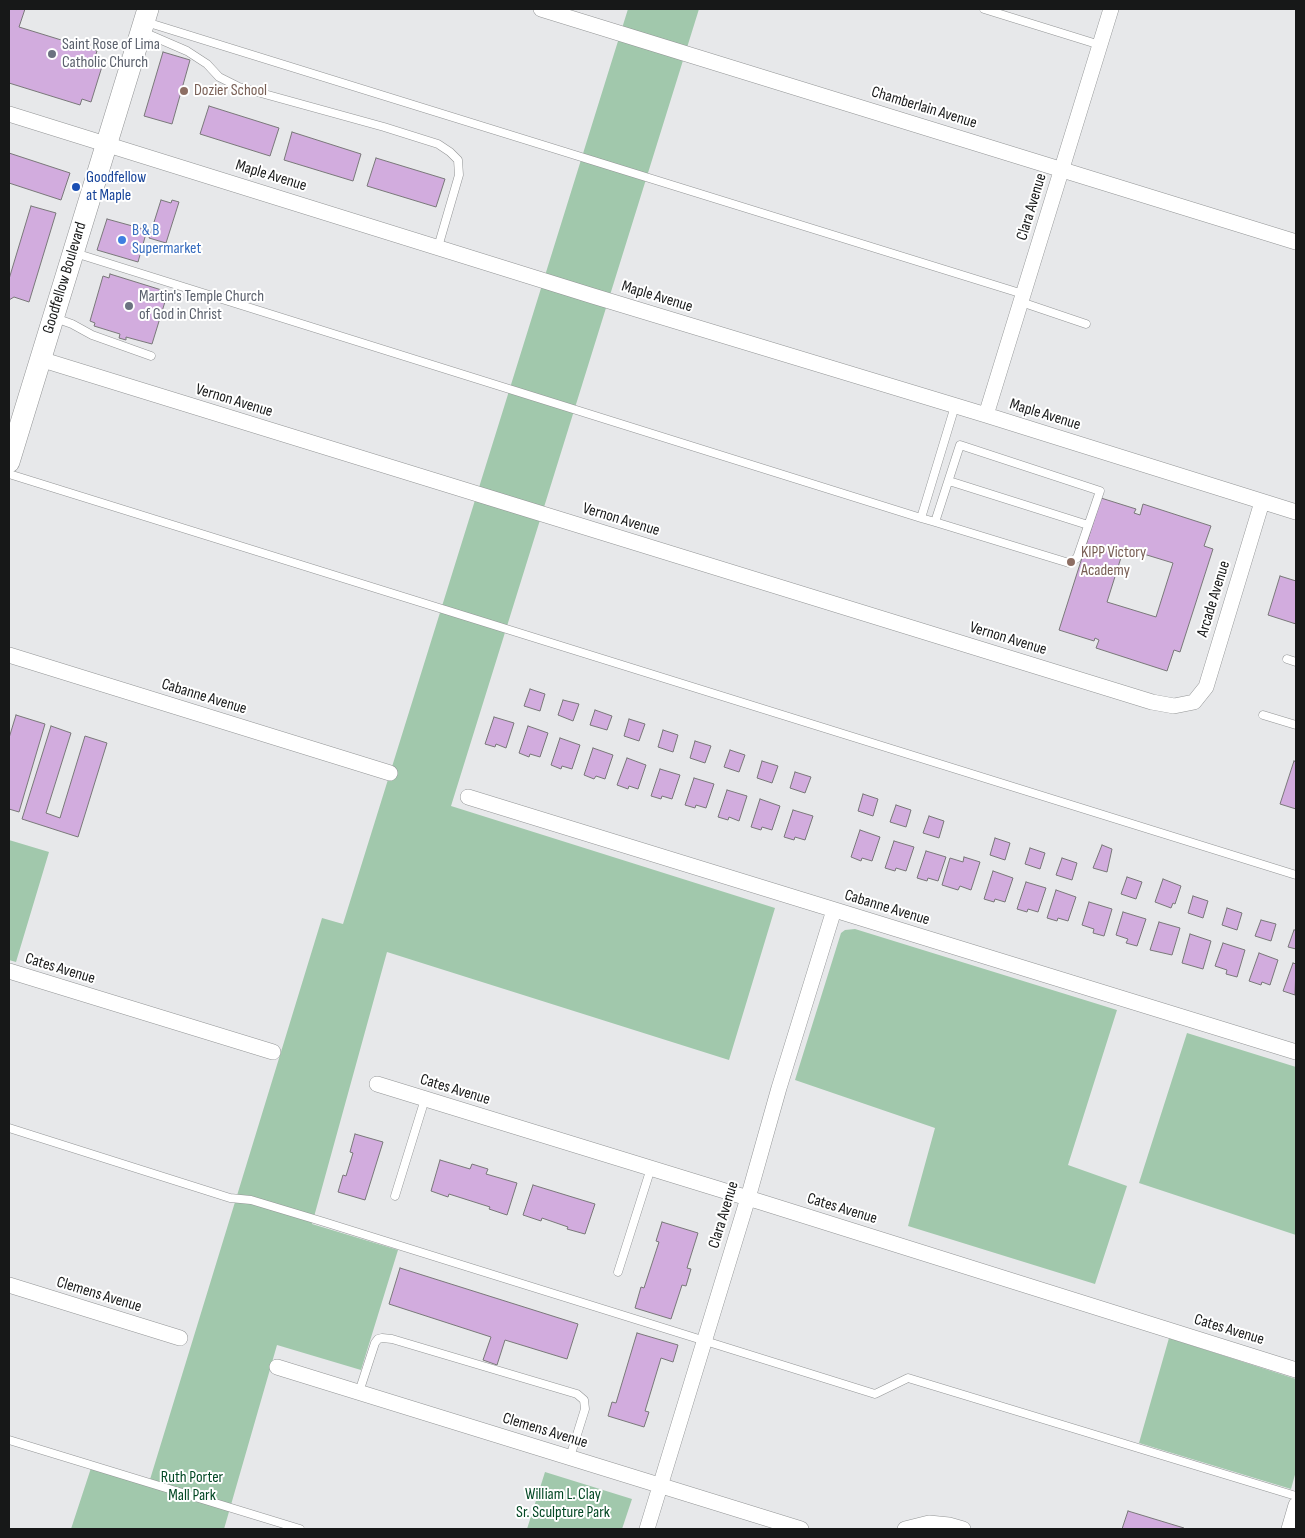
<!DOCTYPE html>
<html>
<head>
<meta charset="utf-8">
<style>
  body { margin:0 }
  #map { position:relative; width:1305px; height:1538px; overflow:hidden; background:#e7e8ea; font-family:"Sofia Sans Condensed",sans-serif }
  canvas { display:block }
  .frame { position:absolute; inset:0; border:10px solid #171818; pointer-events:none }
</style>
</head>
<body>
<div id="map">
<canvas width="1305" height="1538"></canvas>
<div class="frame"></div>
</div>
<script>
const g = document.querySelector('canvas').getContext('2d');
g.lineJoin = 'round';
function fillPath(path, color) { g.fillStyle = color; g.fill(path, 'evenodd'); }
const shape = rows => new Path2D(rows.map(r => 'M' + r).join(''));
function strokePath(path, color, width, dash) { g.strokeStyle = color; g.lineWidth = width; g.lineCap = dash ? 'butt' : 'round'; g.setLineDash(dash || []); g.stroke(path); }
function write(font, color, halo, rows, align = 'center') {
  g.font = font + ' "Sofia Sans Condensed",sans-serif'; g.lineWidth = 4; g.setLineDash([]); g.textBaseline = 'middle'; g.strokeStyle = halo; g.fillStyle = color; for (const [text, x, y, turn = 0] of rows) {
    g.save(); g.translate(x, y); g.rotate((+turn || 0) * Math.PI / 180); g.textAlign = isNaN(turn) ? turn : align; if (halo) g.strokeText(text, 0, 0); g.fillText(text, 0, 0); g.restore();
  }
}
const green = shape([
  [628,9,699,9,451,806,775,908,729,1060,387,952,312,1224,398,1250,361,1370,277,1345,224,1529,71,1529,91,1468,148,1486,322,918,343,924],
  [9,840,49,852,16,962,9,960],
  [855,929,1117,1010,1068,1165,1127,1186,1095,1284,908,1226,935,1128,795,1080,841,933,845,930],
  [1187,1033,1296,1067,1296,1235,1139,1183],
  [1169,1338,1296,1379,1296,1471,1291,1489,1139,1443],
  [545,1472,632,1499,622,1529,527,1529]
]);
const building = shape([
  [9,9,25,9,19,27,97,51,95,57,104,60,91,102,82,99,80,105,9,83,9,9],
  [163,52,190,60,172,124,144,116,163,52],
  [209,106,279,128,270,156,200,134,209,106],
  [292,132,361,154,353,181,284,160,292,132],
  [9,153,70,173,61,200,9,183,9,153],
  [376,158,445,179,436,207,367,186,376,158],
  [161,200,171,203,172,200,179,202,166,243,149,238,161,200],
  [31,206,56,213,29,302,14,297,9,300,9,279,31,206],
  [107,219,147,230,138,262,97,250,107,219],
  [110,274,168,292,152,344,126,337,126,340,119,338,120,334,94,326,95,323,90,321,103,276,109,278,110,274],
  [1101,498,1136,509,1134,513,1140,515,1143,504,1211,526,1204,546,1213,549,1180,652,1174,650,1167,671,1096,648,1099,640,1095,638,1094,641,1059,630,1101,498],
  [1124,548,1173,563,1156,617,1107,602,1124,548],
  [1280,576,1296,581,1296,624,1268,615,1280,576],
  [530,689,545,694,540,711,524,706,530,689],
  [563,700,579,704,573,721,558,715,563,700],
  [595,710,612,716,607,730,590,725,595,710],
  [16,715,45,724,19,812,9,809,9,738,16,715],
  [494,717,514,723,506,748,496,744,495,747,485,744,494,717],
  [629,719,645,724,639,741,624,736,629,719],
  [51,726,71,733,46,813,60,818,85,736,107,743,78,837,22,819,51,726],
  [528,726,548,733,540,757,530,754,529,757,519,753,528,726],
  [663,730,678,735,673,752,658,747,663,730],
  [560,738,580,745,572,769,562,766,561,769,551,765,560,738],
  [695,741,711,746,705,763,690,758,695,741],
  [593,748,613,755,605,779,596,776,594,779,584,775,593,748],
  [730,750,745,755,739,772,724,767,730,750],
  [627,758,646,765,638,789,629,786,628,789,617,785,627,758],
  [762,761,778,766,772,783,757,778,762,761],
  [1294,761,1296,762,1296,809,1280,804,1294,761],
  [660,769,680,775,672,799,662,796,661,799,651,796,660,769],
  [795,772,811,777,805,793,790,788,795,772],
  [694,778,714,784,706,808,696,805,695,808,685,805,694,778],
  [727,790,747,796,739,821,729,817,728,820,718,817,727,790],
  [863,794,878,799,873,816,858,811,863,794],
  [760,799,780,806,772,830,762,827,761,830,751,827,760,799],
  [896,805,911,810,906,827,890,822,896,805],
  [793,810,813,816,805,840,795,837,794,840,784,837,793,810],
  [929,816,944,821,939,838,923,833,929,816],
  [860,830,880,837,872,861,862,858,861,861,851,857,860,830],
  [995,838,1010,843,1005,860,990,855,995,838],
  [894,841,914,847,906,871,896,868,895,871,885,868,894,841],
  [1102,845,1112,849,1107,872,1093,868,1102,845],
  [1030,848,1045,853,1040,869,1025,864,1030,848],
  [926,851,946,857,938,881,928,878,927,881,917,878,926,851],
  [964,857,980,862,971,890,960,886,958,890,942,885,950,858,963,862,964,857],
  [1062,858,1077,863,1072,880,1056,875,1062,858],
  [993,871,1013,878,1005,902,995,899,994,902,984,899,993,871],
  [1127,877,1142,882,1136,899,1121,894,1127,877],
  [1163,879,1181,886,1175,904,1173,903,1171,908,1155,902,1163,879],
  [1026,882,1046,888,1038,912,1028,909,1027,912,1017,909,1026,882],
  [1056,890,1076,897,1068,921,1058,918,1057,921,1047,918,1056,890],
  [1193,896,1208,901,1203,918,1188,913,1193,896],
  [1089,902,1112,909,1104,936,1093,933,1094,929,1082,925,1089,902],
  [1227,908,1242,913,1237,930,1222,925,1227,908],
  [1123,912,1146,919,1137,946,1126,943,1128,939,1116,935,1123,912],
  [1261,920,1276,924,1271,941,1255,936,1261,920],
  [1159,922,1180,928,1172,955,1150,950,1159,922],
  [1294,930,1296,930,1296,949,1288,947,1294,930],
  [1190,934,1211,941,1203,969,1182,963,1190,934],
  [1223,943,1245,950,1237,977,1226,974,1227,970,1215,966,1223,943],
  [1259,953,1278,960,1270,985,1262,982,1261,985,1249,981,1259,953],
  [1293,963,1296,964,1295,995,1283,991,1293,963],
  [355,1134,383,1142,365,1200,338,1192,343,1175,346,1176,353,1153,350,1152,355,1134],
  [440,1160,470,1169,472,1164,488,1169,486,1174,517,1183,507,1215,489,1209,490,1207,449,1194,448,1197,431,1191,440,1160],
  [533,1185,595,1204,585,1234,567,1229,568,1227,542,1218,541,1221,523,1215,533,1185],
  [662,1222,698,1233,687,1268,691,1269,686,1286,682,1285,671,1319,635,1308,641,1287,644,1288,659,1242,656,1241,662,1222],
  [400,1268,578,1324,567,1359,505,1340,497,1365,483,1360,491,1337,389,1304,400,1268],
  [637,1333,678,1345,673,1362,661,1358,645,1411,649,1412,644,1427,608,1416,612,1402,616,1403,637,1333],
  [1128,1511,1184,1528,1183,1529,1122,1529,1128,1511]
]);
const lane = shape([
  [984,9,1100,45],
  [146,22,1023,294],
  [143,32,187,51,207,64,219,77,239,87,384,127,438,144,450,152,458,160,459,175,438,247],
  [75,253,921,518,955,406],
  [1021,302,1086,324],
  [55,318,72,324,92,335,151,356],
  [9,474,1296,875],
  [949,481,1088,525],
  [921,518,935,522,1069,563,1077,558,1100,491,960,445,935,522],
  [1287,659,1296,662],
  [1263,715,1296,725],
  [9,1128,230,1198,251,1200,324,1222,875,1394,908,1378,1296,1496],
  [395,1196,425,1099],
  [618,1272,651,1168],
  [359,1392,375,1343,378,1339,382,1338,392,1339,577,1394,584,1400,585,1409,570,1457],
  [9,1440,300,1529]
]);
const street = shape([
  [541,9,1296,242],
  [9,114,593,296,986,415,1296,512],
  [40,359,1152,702,1174,706,1194,702,1206,687,1262,502],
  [986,415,1111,9],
  [9,655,390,773],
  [468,797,1296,1052],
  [9,971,273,1052],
  [377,1084,764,1203,1296,1370],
  [9,1285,180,1338],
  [277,1367,801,1529],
  [647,1529,748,1198,779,1088,834,910],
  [905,1529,929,1523,949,1525,963,1529],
  [1289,1529,1296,1505]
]);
const secondary = shape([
  [9,462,148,9]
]);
const markers = [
  [52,54,5,"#6b7280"],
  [184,91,5,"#8d6e63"],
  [76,187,5,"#1a4fb4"],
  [122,240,5,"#3f7fe0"],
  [129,306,5,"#6b7280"],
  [1071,562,5,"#8d6e63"]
];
const worshipNames = [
  ["Saint Rose of Lima",62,45],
  ["Catholic Church",62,63],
  ["Martin's Temple Church",139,297],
  ["of God in Christ",139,315]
];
const educationNames = [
  ["Dozier School",194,91],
  ["KIPP Victory",1081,553],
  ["Academy",1081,571]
];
const streetNames = [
  ["Chamberlain Avenue",924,108,17],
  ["Maple Avenue",271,176,17],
  ["Clara Avenue",1032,207,-73],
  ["Goodfellow Boulevard",65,278,-73],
  ["Maple Avenue",657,297,17],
  ["Vernon Avenue",234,401,17],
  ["Maple Avenue",1045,415,17],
  ["Vernon Avenue",621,520,17],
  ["Arcade Avenue",1214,599,-73],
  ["Vernon Avenue",1008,639,17],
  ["Cabanne Avenue",204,697,17],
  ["Cabanne Avenue",887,908,17],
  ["Cates Avenue",60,969,17],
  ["Cates Avenue",455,1090,17],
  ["Cates Avenue",842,1209,17],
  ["Clara Avenue",724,1215,-73],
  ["Clemens Avenue",99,1295,17],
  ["Cates Avenue",1229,1330,17],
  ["Clemens Avenue",545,1431,17]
];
const transitNames = [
  ["Goodfellow",86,178],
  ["at Maple",86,196]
];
const shopNames = [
  ["B & B",132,231],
  ["Supermarket",132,249]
];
const parkNames = [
  ["Ruth Porter",192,1478],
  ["Mall Park",192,1496],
  ["William L. Clay",563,1495],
  ["Sr. Sculpture Park",563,1513]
];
fillPath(green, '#a1c8ac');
fillPath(building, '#d2acde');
strokePath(building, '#797879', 1);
strokePath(lane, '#939596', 9);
strokePath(street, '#939596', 16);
strokePath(secondary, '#939596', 22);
strokePath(lane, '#fff', 8);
strokePath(street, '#fff', 15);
strokePath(secondary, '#fff', 21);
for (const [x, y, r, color] of markers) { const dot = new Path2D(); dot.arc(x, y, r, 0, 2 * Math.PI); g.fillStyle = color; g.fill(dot); strokePath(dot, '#fff', 2); }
write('16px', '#5b616d', '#fff', worshipNames, 'left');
write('16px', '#785e54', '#fff', educationNames, 'left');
write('16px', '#171818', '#fff', streetNames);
write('16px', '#164399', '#fff', transitNames, 'left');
write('16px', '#366cbe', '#fff', shopNames, 'left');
write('16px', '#034824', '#fff', parkNames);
</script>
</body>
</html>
